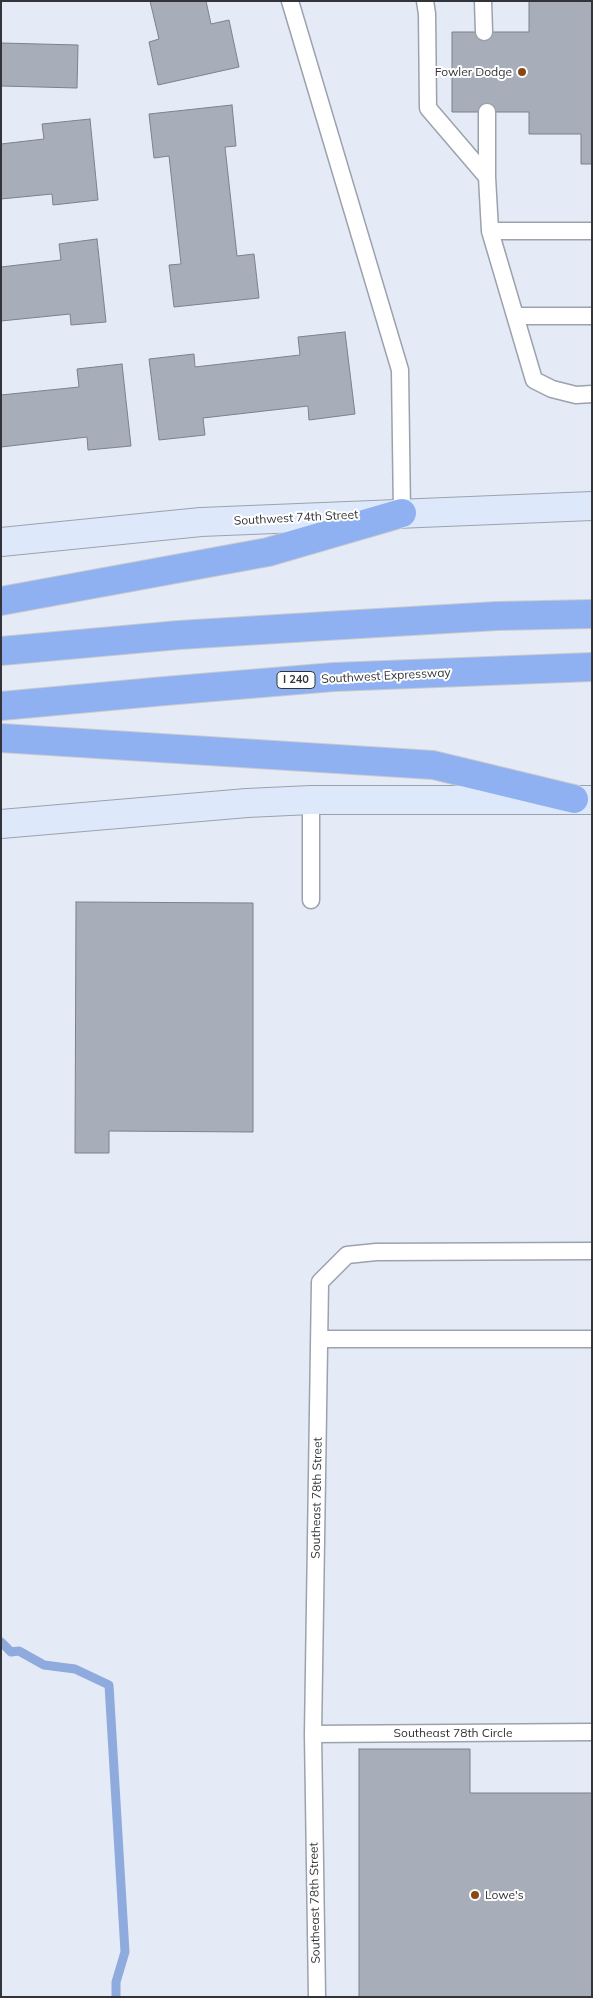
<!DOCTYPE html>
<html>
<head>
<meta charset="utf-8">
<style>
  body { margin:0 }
  #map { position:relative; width:593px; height:1998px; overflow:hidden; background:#e4ebf6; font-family:Mulish,sans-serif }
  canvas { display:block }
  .frame { position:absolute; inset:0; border:2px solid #323439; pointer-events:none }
</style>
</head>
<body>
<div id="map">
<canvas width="593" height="1998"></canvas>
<div class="frame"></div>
</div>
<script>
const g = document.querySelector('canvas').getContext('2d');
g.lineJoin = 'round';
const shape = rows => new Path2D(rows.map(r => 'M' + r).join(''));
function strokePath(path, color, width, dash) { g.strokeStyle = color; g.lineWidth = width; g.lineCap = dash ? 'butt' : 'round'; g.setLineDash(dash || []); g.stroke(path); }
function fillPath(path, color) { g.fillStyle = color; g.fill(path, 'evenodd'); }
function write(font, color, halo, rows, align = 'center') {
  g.font = font + ' Mulish,sans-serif'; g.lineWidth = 4; g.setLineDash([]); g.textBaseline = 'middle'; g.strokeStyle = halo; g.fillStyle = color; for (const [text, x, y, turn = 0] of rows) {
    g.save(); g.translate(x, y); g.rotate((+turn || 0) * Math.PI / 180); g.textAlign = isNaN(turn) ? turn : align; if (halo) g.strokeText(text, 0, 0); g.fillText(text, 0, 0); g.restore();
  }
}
const stream = shape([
  [1,1642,11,1652,19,1651,44,1665,75,1669,109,1685,125,1952,116,1982,116,1997]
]);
const building = shape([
  [150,1,206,1,211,24,229,20,239,67,158,85,149,42,159,39,150,1],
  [529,1,592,1,592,164,581,164,581,134,529,134,529,112,452,112,452,32,529,32,529,1],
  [1,43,78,45,77,88,1,86,1,43],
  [232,105,236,146,225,147,237,256,254,254,259,298,174,307,169,265,181,264,169,156,154,158,149,114,232,105],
  [90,119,98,200,53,205,52,194,1,199,1,144,44,139,42,124,90,119],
  [97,239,106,322,71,325,70,314,1,321,1,267,61,260,59,244,97,239],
  [345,332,355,414,309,420,308,406,203,418,205,435,159,440,149,359,194,354,195,367,300,355,298,337,345,332],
  [122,364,131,446,88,450,87,437,1,447,1,395,79,387,77,369,122,364],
  [76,902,253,903,253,1132,109,1131,109,1153,75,1153,76,902],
  [359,1749,470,1749,470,1793,592,1793,592,1997,359,1997,359,1749]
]);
const lane = shape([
  [290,1,400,370,402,513],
  [425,1,427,14,428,108,487,177,490,231,534,380,552,389,576,395,592,394],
  [483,1,484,32],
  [487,112,487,177],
  [490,231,592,231],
  [515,316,592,316],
  [311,800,311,900],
  [319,1339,592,1339],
  [313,1734,592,1732],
  [317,1997,313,1734,320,1282,347,1255,376,1252,592,1251]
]);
const secondary = shape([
  [1,542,201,522,592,506],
  [1,824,247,803,311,800,592,800]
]);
const highway = shape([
  [1,601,268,552,402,513],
  [1,651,179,635,343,625,497,616,592,614],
  [1,706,165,691,334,677,592,667],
  [1,738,433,765,574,799]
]);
const markers = [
  [522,72,5,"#8a4817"],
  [475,1895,5,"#8a4817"]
];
const shields = [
  [296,680,38]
];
const shieldNames = [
  ["I 240",296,680]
];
const poiNames = [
  ["Fowler Dodge",512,72],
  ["Lowe's",485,1895,"left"]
];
const streetNames = [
  ["Southwest 74th Street",296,518,-3],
  ["Southwest Expressway",386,676,-3],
  ["Southeast 78th Street",317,1498,-89],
  ["Southeast 78th Circle",453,1733],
  ["Southeast 78th Street",315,1903,-91]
];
strokePath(stream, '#8faadc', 9);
fillPath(building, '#a8aeb9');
strokePath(building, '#7c818c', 1);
strokePath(lane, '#9ca2ad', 19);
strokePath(secondary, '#9ca2ad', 30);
strokePath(highway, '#cacacc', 30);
strokePath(lane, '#fff', 16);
strokePath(secondary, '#dde8fb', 28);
strokePath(highway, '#8fb1f1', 28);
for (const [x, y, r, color] of markers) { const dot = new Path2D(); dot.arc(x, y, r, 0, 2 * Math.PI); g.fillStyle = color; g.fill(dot); strokePath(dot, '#fff', 2); }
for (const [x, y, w] of shields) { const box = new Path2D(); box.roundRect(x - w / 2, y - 8.5, w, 17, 4); g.fillStyle = '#fff'; g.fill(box); strokePath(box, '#323439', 1); }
write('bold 11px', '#323439', null, shieldNames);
write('12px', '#323439', '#fff', poiNames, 'right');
write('12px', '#323439', '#fff', streetNames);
</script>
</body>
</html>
